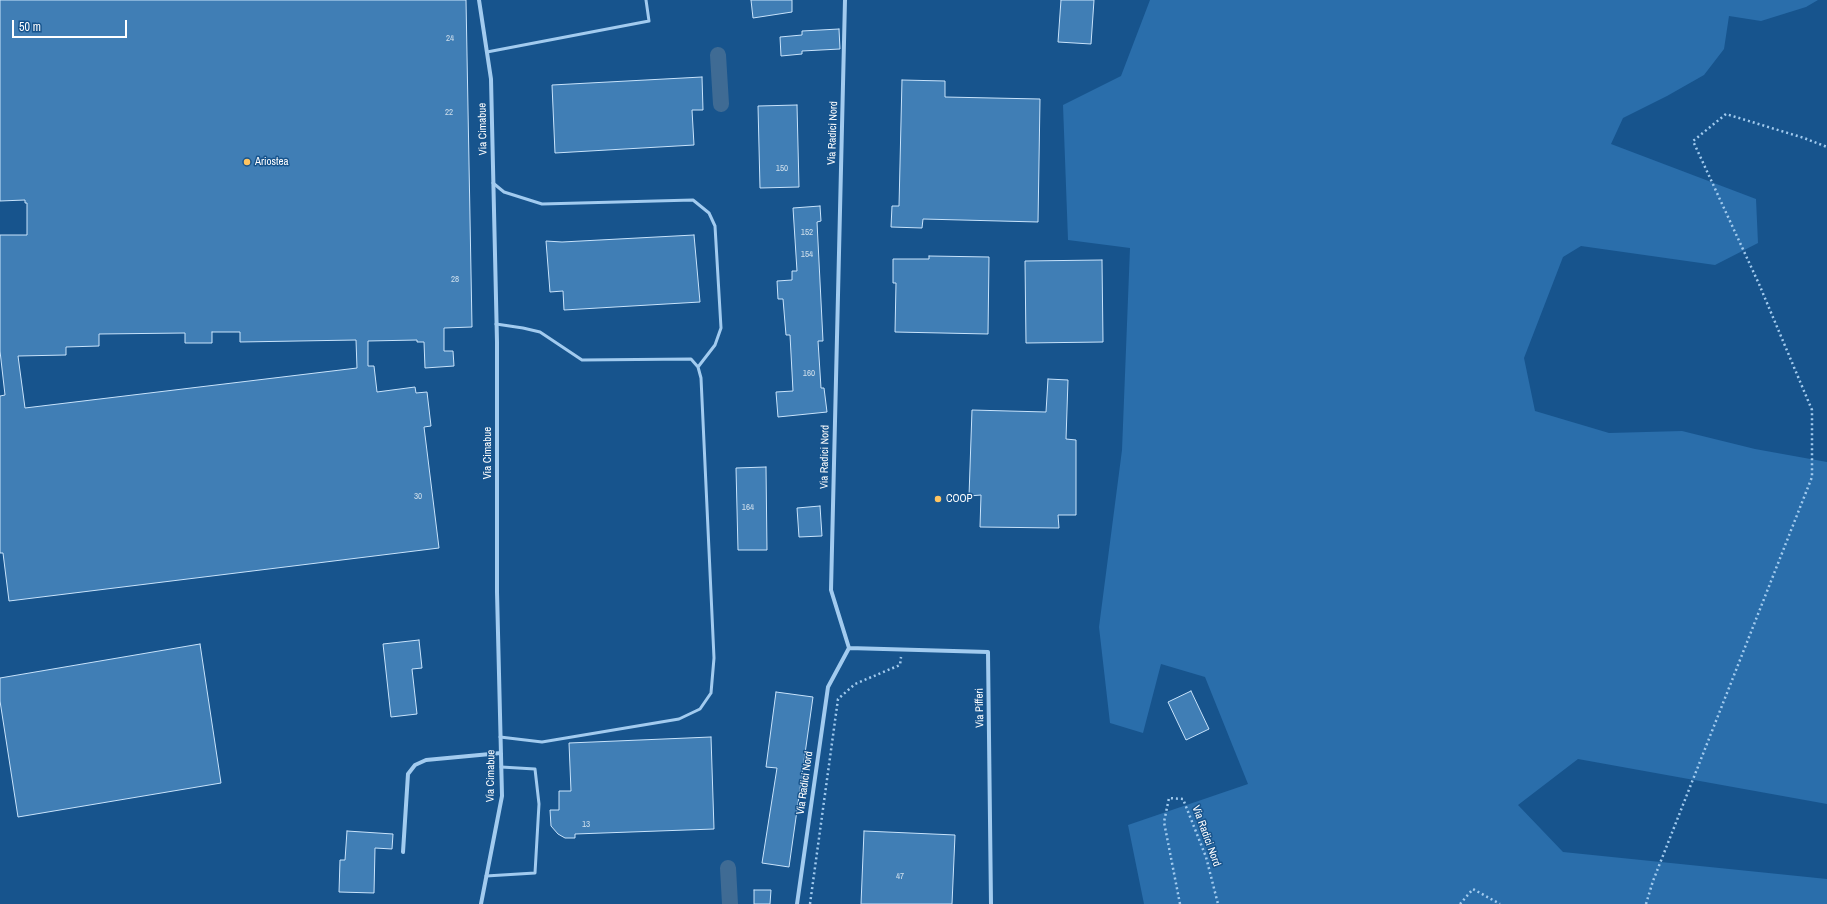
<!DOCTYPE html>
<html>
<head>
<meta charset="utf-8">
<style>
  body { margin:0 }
  #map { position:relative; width:1827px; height:904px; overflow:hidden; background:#17548d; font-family:"Archivo Narrow",sans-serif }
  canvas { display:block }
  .scale { position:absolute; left:12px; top:20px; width:115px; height:18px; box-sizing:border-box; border:2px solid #fff; border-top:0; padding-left:5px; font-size:12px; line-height:14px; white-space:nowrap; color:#fff; -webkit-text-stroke:3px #17548d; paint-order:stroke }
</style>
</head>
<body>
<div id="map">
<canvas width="1827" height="904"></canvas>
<div class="scale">50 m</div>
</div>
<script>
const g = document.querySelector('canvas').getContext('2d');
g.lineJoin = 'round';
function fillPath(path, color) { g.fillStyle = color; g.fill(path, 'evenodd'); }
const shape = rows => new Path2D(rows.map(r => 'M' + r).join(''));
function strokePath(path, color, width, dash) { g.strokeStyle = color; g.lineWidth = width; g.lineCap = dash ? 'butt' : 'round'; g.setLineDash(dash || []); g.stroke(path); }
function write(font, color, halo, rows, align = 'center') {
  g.font = font + ' "Archivo Narrow",sans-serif'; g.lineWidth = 3; g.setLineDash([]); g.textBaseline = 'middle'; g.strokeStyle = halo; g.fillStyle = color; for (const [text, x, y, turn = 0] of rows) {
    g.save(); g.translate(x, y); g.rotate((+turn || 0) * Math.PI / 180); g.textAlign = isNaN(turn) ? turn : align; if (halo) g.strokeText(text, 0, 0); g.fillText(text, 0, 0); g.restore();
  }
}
const green = shape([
  [1150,0,1818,0,1806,7,1761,21,1729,16,1724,49,1704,75,1667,96,1623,118,1611,144,1756,199,1758,243,1715,265,1581,246,1563,257,1524,358,1535,411,1609,433,1682,431,1755,449,1827,462,1827,804,1578,759,1518,805,1563,852,1827,879,1827,904,1144,904,1128,825,1248,784,1205,677,1161,664,1143,733,1110,723,1099,627,1122,450,1130,248,1068,240,1063,105,1121,76]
]);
const canal = shape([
  [718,55,721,104],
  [728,868,730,904]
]);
const building = shape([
  [0,0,466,0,472,327,444,328,444,351,453,351,454,366,425,368,424,342,417,342,417,340,368,341,368,366,374,366,377,392,415,387,416,393,427,392,431,426,424,427,439,548,9,601,3,553,0,553,0,396,5,395,0,351,0,235,27,235,27,203,25,203,25,200,0,201,0,0],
  [212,332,240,332,240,342,356,340,357,368,25,408,18,356,66,355,66,347,99,346,99,334,185,333,185,343,212,343,212,332],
  [751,0,792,0,792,12,753,18,751,0],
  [1061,0,1094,0,1091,44,1058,42,1061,0],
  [839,29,840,49,802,51,802,54,781,56,780,37,802,35,802,31,839,29],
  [702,77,703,110,692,110,694,145,555,153,552,85,702,77],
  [902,80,945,81,945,97,1040,99,1038,222,923,219,922,228,891,227,892,206,899,206,902,80],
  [797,105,799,187,760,188,758,106,797,105],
  [820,206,821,221,817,222,823,341,818,341,821,388,824,388,827,412,778,417,776,392,793,391,790,335,786,335,783,299,778,299,777,281,792,280,792,271,797,271,793,208,820,206],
  [694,235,700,302,564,310,563,291,550,292,546,241,562,242,694,235],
  [929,256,989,257,988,334,895,332,896,283,893,283,893,259,929,259,929,256],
  [1102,260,1103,342,1026,343,1025,261,1102,260],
  [1048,379,1068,380,1066,439,1076,440,1076,515,1058,515,1059,528,980,527,981,495,969,496,972,410,1046,412,1048,379],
  [766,467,767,550,738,550,736,468,766,467],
  [820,506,822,536,799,537,797,508,820,506],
  [419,640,422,668,412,669,417,714,391,717,383,644,419,640],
  [200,644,221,783,18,817,0,701,0,678,200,644],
  [1191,691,1209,729,1186,740,1168,702,1191,691],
  [776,692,813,697,789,867,762,863,777,768,766,767,776,692],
  [711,737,714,829,575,834,575,838,565,838,558,834,551,826,550,810,559,810,559,791,571,791,569,743,711,737],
  [347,831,393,834,392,849,375,848,374,893,339,892,340,860,345,860,347,831],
  [864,831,955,835,952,904,861,904,864,831],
  [754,890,771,890,770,904,754,904,754,890]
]);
const path = shape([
  [810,904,838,699,855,684,900,665,901,657],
  [1180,904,1164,822,1169,798,1183,799,1206,857,1218,904],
  [1460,904,1473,889,1500,904],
  [1646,904,1653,881,1812,477,1812,410,1759,284,1693,141,1726,114,1804,138,1827,147]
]);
const lane = shape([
  [487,52,649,21,646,0],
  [493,183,504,192,542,204,693,200,709,213,715,226,721,328,715,345,698,367],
  [496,324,523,328,540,332,582,360,691,359,698,367,701,378,714,658,711,693,700,709,679,719,542,742,500,737],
  [486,876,535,873,539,804,535,769,501,767]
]);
const street = shape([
  [479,0,491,79,497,342,497,592,502,796,481,904],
  [849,648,988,652,991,904],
  [403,852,408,774,415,765,426,760,501,753],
  [797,904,828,687,849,648,831,590,845,0]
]);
const markers = [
  [247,162,4,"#ffc460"],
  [938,499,4,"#ffc460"]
];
const numberNames = [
  ["24",450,39],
  ["22",449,113],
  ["150",782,169],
  ["152",807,233],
  ["154",807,255],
  ["28",455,280],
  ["160",809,374],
  ["30",418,497],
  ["164",748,508],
  ["13",586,825],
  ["47",900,877]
];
const streetNames = [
  ["Via Cimabue",483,129,-91],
  ["Via Radici Nord",833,133,-88],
  ["Via Cimabue",488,453,-90],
  ["Via Radici Nord",825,457,-89],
  ["Via Pifferi",980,708,-91],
  ["Via Cimabue",491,776,-89],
  ["Via Radici Nord",805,783,-82],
  ["Via Radici Nord",1206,836,70]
];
const poiNames = [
  ["Ariostea",255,162],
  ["COOP",946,499]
];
fillPath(green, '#2a6eab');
strokePath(canal, '#3f6b94', 16);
fillPath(building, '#407eb5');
strokePath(building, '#c8e3fb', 1);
strokePath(path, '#a2cbef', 2.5, [2, 3]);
strokePath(lane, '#a2cbef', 3);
strokePath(street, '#a2cbef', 4);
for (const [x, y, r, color] of markers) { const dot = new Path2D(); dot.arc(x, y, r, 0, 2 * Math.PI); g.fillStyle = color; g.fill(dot); strokePath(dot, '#17548d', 1.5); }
write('9px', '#cfdfec', null, numberNames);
write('11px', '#fff', '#17548d', streetNames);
write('11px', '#fff', '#17548d', poiNames, 'left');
</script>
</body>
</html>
